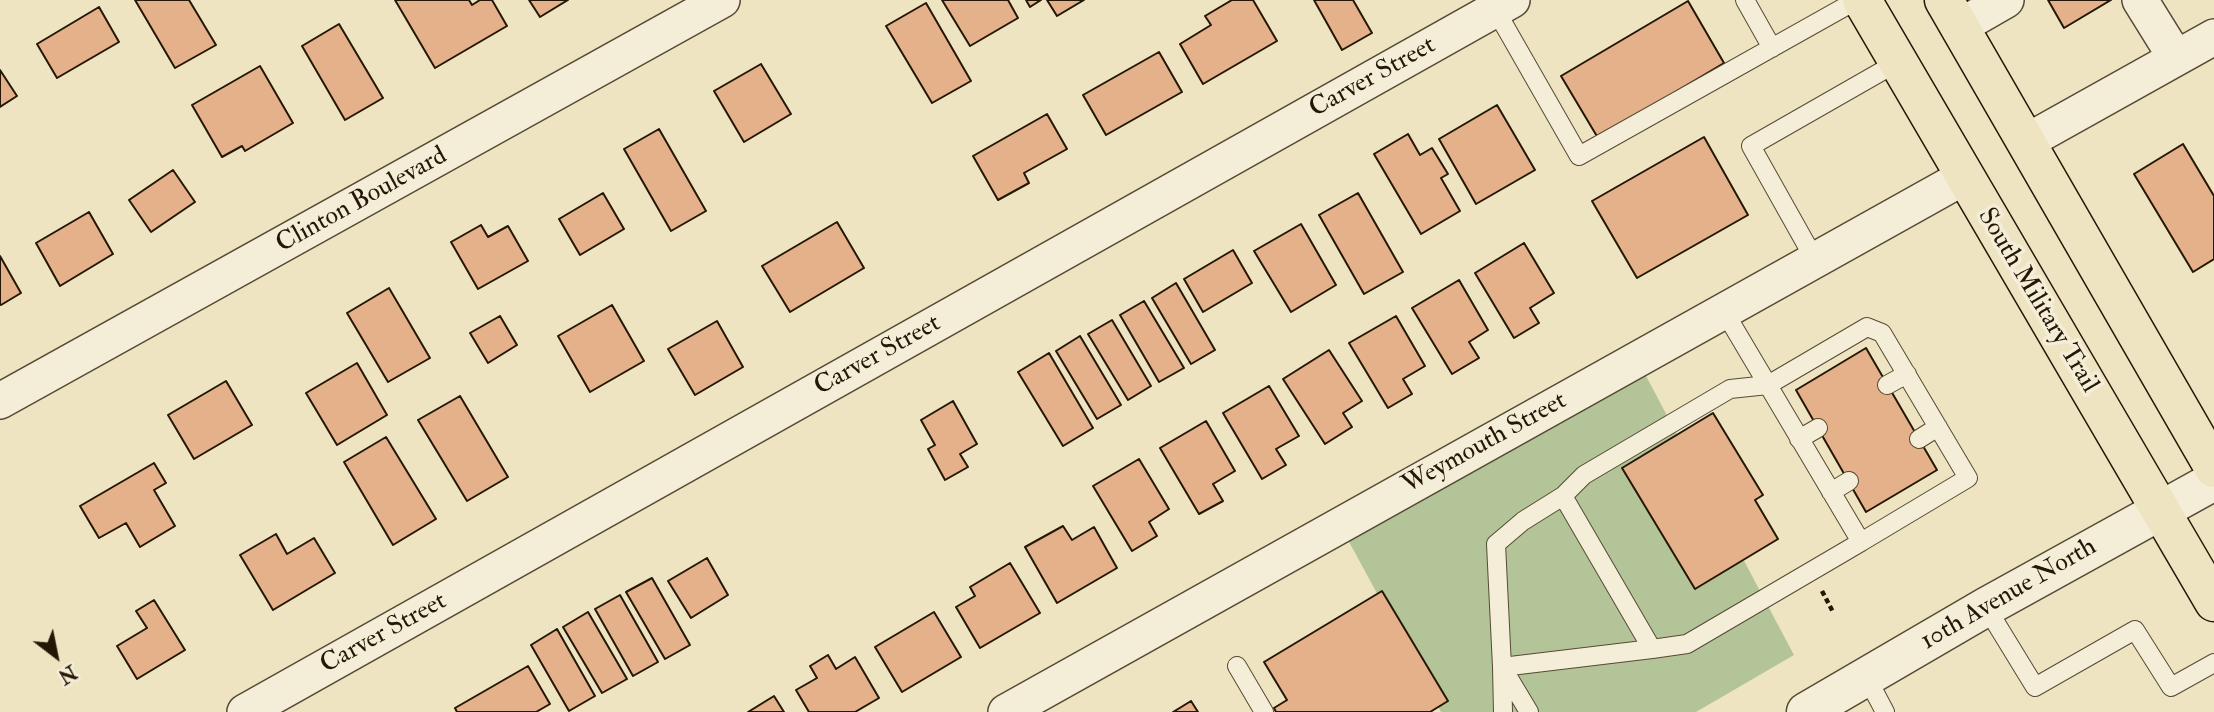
<!DOCTYPE html>
<html>
<head>
<meta charset="utf-8">
<style>
  body { margin:0 }
  #map { position:relative; width:2214px; height:712px; overflow:hidden; background:#eee4c2; font-family:"IM FELL Double Pica",serif }
  canvas { display:block }
  .north { position:absolute; left:21px; top:621px; width:70px; height:70px; -webkit-text-stroke:5px #f4edd7; paint-order:stroke; rotate:148deg; font-size:19px; font-weight:700; line-height:28px; text-align:center; color:#241705 }
  .north::after { content:''; display:block; margin:auto; width:24px; height:32px; background:#241705; clip-path:polygon(50% 0,100% 100%,50% 72%,0 100%) }
</style>
</head>
<body>
<div id="map">
<canvas width="2214" height="712"></canvas>
<div class="north">N</div>
</div>
<script>
const g = document.querySelector('canvas').getContext('2d');
g.lineJoin = 'round';
function fillPath(path, color) { g.fillStyle = color; g.fill(path, 'evenodd'); }
const shape = rows => new Path2D(rows.map(r => 'M' + r).join(''));
function strokePath(path, color, width, dash) { g.strokeStyle = color; g.lineWidth = width; g.lineCap = dash ? 'butt' : 'round'; g.setLineDash(dash || []); g.stroke(path); }
function write(font, color, halo, rows, align = 'center') {
  g.font = font + ' "IM FELL Double Pica",serif'; g.lineWidth = 7; g.setLineDash([]); g.textBaseline = 'middle'; g.strokeStyle = halo; g.fillStyle = color; for (const [text, x, y, turn = 0] of rows) {
    g.save(); g.translate(x, y); g.rotate((+turn || 0) * Math.PI / 180); g.textAlign = isNaN(turn) ? turn : align; if (halo) g.strokeText(text, 0, 0); g.fillText(text, 0, 0); g.restore();
  }
}
const green = shape([
  [1637,359,1794,655,1696,712,1441,712,1340,525]
]);
const building = shape([
  [135,0,189,0,216,45,175,68,135,0],
  [395,0,469,0,472,5,480,0,492,0,507,26,435,68,395,0],
  [529,0,568,0,540,17,529,0],
  [942,0,1008,0,1018,18,970,46,942,0],
  [1026,0,1041,0,1030,7,1026,0],
  [1047,0,1084,0,1057,16,1047,0],
  [1232,0,1253,0,1277,41,1203,84,1180,44,1211,25,1205,16,1232,0],
  [1314,0,1353,0,1372,33,1342,50,1314,0],
  [2048,0,2111,0,2064,28,2048,0],
  [1688,1,1724,63,1598,138,1561,76,1688,1],
  [926,3,971,81,932,103,886,26,926,3],
  [99,7,119,42,57,78,37,44,99,7],
  [339,24,383,98,345,120,302,46,339,24],
  [1159,52,1182,92,1106,135,1083,95,1159,52],
  [761,64,791,114,744,142,714,91,761,64],
  [260,66,293,123,245,151,242,146,222,157,192,105,260,66],
  [0,70,17,96,0,107,0,70],
  [1497,105,1535,170,1476,204,1439,139,1497,105],
  [1047,114,1067,149,1024,173,1029,183,998,200,973,156,1047,114],
  [659,129,706,211,671,231,624,149,659,129],
  [1408,134,1420,155,1432,148,1448,174,1441,178,1460,211,1421,234,1374,154,1408,134],
  [1704,137,1748,215,1637,278,1592,201,1704,137],
  [2183,144,2214,196,2214,259,2193,272,2134,174,2183,144],
  [173,170,195,202,151,232,129,200,173,170],
  [603,193,624,229,580,255,559,219,603,193],
  [1358,193,1403,272,1364,294,1319,215,1358,193],
  [89,212,113,254,60,286,36,243,89,212],
  [837,222,864,268,790,312,762,266,837,222],
  [1301,224,1336,285,1291,312,1254,251,1301,224],
  [481,225,488,237,508,226,528,261,478,289,451,242,481,225],
  [1524,243,1554,293,1530,308,1539,323,1514,338,1475,273,1524,243],
  [1233,250,1252,283,1203,312,1184,279,1233,250],
  [0,256,21,293,1,305,0,304,0,256],
  [1459,280,1488,330,1469,342,1479,358,1452,374,1412,308,1459,280],
  [1176,283,1215,350,1191,364,1152,298,1176,283],
  [389,288,430,358,388,382,347,313,389,288],
  [1144,301,1184,368,1159,382,1120,315,1144,301],
  [612,305,644,361,590,392,558,336,612,305],
  [500,316,517,345,488,363,470,333,500,316],
  [1396,316,1425,366,1403,379,1412,394,1388,408,1349,343,1396,316],
  [1112,320,1151,386,1128,400,1088,334,1112,320],
  [717,321,743,367,695,395,668,349,717,321],
  [1080,336,1121,405,1097,419,1056,351,1080,336],
  [1866,348,1937,470,1866,512,1796,390,1866,348],
  [1329,350,1362,401,1343,413,1352,427,1325,444,1283,379,1329,350],
  [1049,353,1093,428,1063,446,1018,372,1049,353],
  [357,363,387,415,337,445,306,393,357,363],
  [226,381,252,425,194,459,168,415,226,381],
  [1269,386,1299,436,1276,449,1286,465,1262,479,1223,413,1269,386],
  [460,396,508,477,467,501,418,420,460,396],
  [953,401,977,444,960,454,968,467,945,480,928,449,935,445,921,420,953,401],
  [1713,413,1763,495,1755,500,1778,539,1695,589,1622,468,1713,413],
  [1206,421,1235,471,1213,484,1223,501,1199,514,1160,448,1206,421],
  [386,437,436,519,393,545,344,462,386,437],
  [1139,459,1169,509,1149,522,1157,536,1132,551,1093,486,1139,459],
  [154,463,166,483,154,490,175,526,140,547,126,523,99,538,80,506,154,463],
  [1063,526,1072,540,1094,527,1117,568,1057,603,1025,547,1063,526],
  [276,534,287,554,314,538,335,573,273,610,240,555,276,534],
  [707,558,728,595,691,618,668,581,707,558],
  [1010,563,1040,613,980,648,956,607,975,596,970,587,1010,563],
  [652,578,690,645,665,659,626,592,652,578],
  [1382,591,1448,701,1430,712,1276,712,1274,708,1287,700,1264,662,1382,591],
  [620,595,658,662,633,676,595,609,620,595],
  [154,600,185,650,137,679,117,646,147,628,136,611,154,600],
  [588,612,627,679,602,693,563,627,588,612],
  [934,612,961,657,902,692,875,647,934,612],
  [557,629,595,696,569,711,531,645,557,629],
  [828,655,836,669,855,657,879,698,855,712,809,712,796,690,817,678,810,666,828,655],
  [528,666,550,704,536,712,457,712,455,708,528,666],
  [774,696,784,712,748,712,774,696],
  [1191,701,1198,712,1173,712,1191,701]
]);
const path = shape([
  [1822,591,1833,612]
]);
const service = shape([
  [1745,0,1772,48],
  [1495,9,1579,156,1857,0],
  [1815,260,1751,146,1898,62],
  [1887,385,1907,374],
  [1799,439,1818,428],
  [1919,439,1938,427],
  [1831,492,1849,481],
  [1563,496,1584,475,1730,389,1768,385,1867,327,1882,333,1968,478,1861,542],
  [1986,607,2035,687,2135,630,2171,687,2214,663],
  [1652,649,1563,496,1523,521,1496,544,1502,667,1652,649,1687,644,1861,542,1724,311],
  [1237,666,1264,712],
  [1867,678,1885,712],
  [1503,712,1502,667,1529,712]
]);
const minor = shape([
  [2140,0,2176,58],
  [1959,27,2006,0],
  [2026,142,2214,37],
  [0,401,722,0],
  [245,712,1512,0],
  [1006,712,1964,177]
]);
const tertiary = shape([
  [1806,712,1986,607,2214,481]
]);
const primary = shape([
  [1862,0,2214,602],
  [1944,0,2214,468]
]);
const streetNames = [
  ["Carver Street",1373,78,-29],
  ["Clinton Boulevard",362,201,-29],
  ["South Military Trail",2037,301,59],
  ["Carver Street",878,356,-29],
  ["Weymouth Street",1485,444,-29],
  ["10th Avenue North",2009,595,-30],
  ["Carver Street",384,634,-29]
];
fillPath(green, '#b3c598');
fillPath(building, '#e5b18a');
strokePath(building, '#241705', 2);
strokePath(service, '#564a34', 20);
strokePath(minor, '#564a34', 38);
strokePath(tertiary, '#564a34', 41);
strokePath(primary, '#241705', 41);
strokePath(path, '#241705', 4.5, [5, 3.5]);
strokePath(service, '#f4edd7', 18);
strokePath(minor, '#f4edd7', 35);
strokePath(tertiary, '#f4edd7', 38);
strokePath(primary, '#eee4c2', 38);
write('26px', '#241705', '#f4edd7', streetNames);
</script>
</body>
</html>
